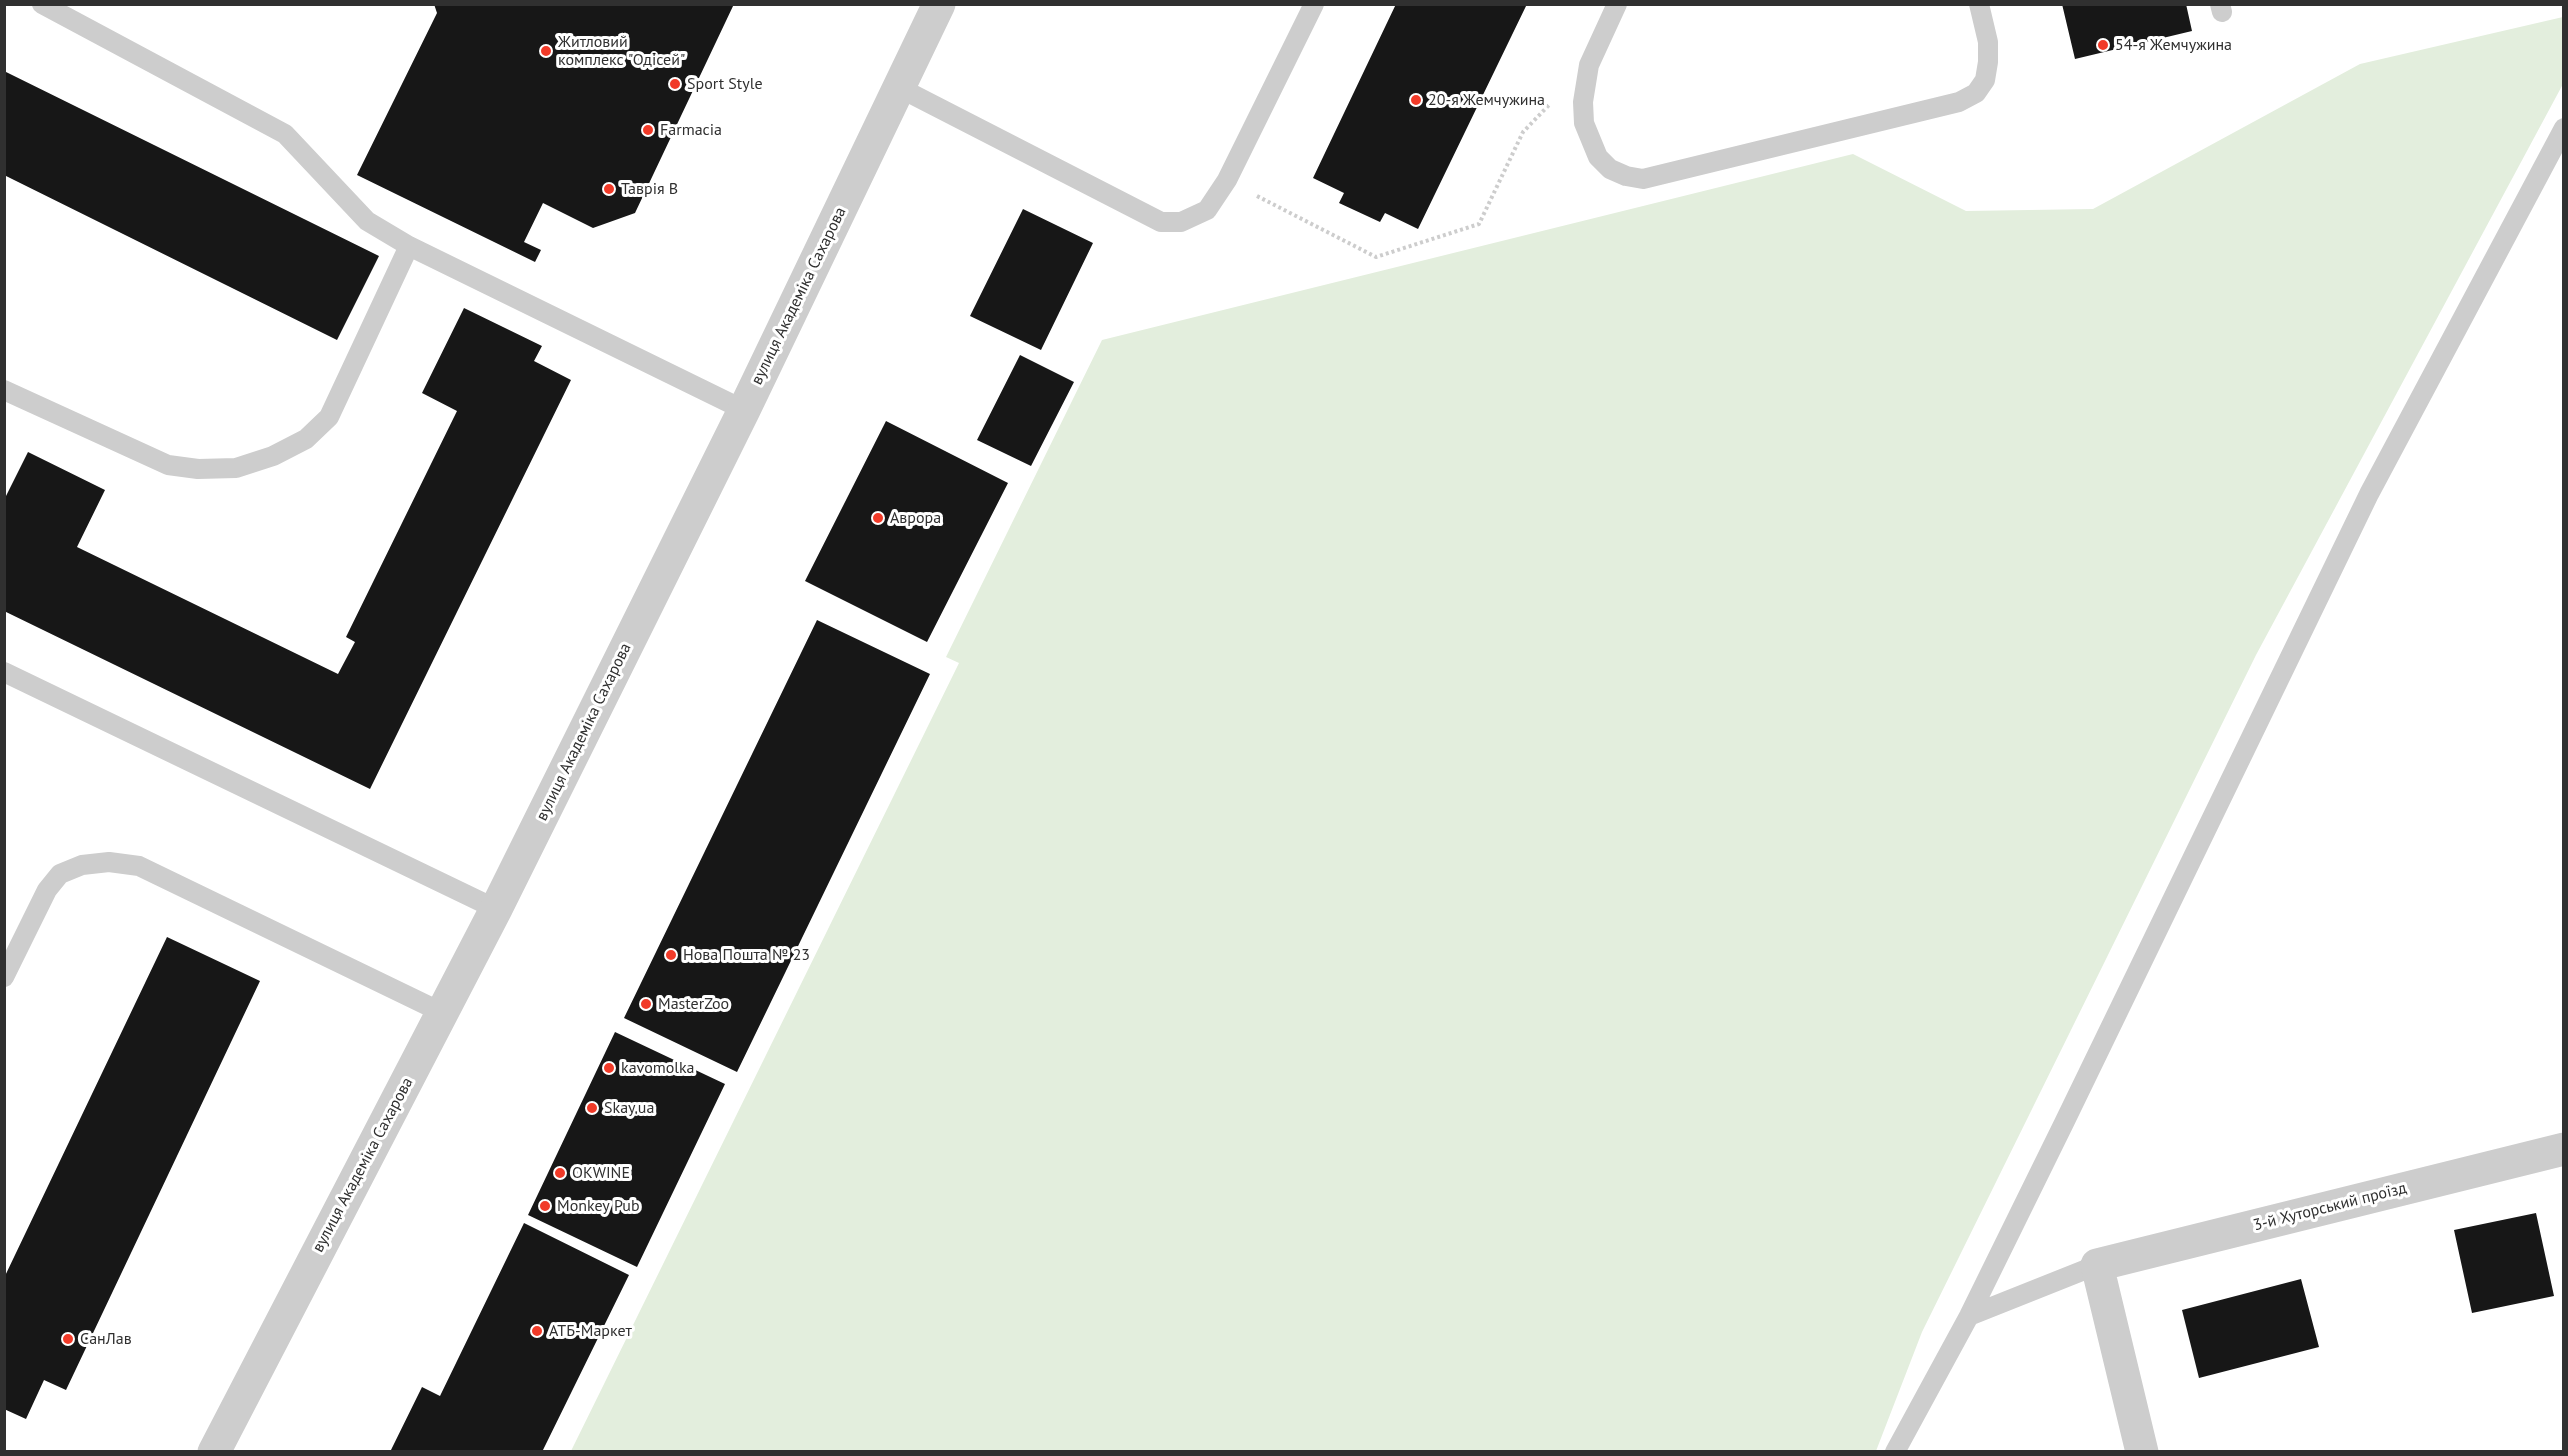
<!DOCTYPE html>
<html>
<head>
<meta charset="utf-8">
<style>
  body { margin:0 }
  #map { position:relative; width:2568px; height:1456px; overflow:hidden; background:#fff; font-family:"PT Sans",sans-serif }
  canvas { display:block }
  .frame { position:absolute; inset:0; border:6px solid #303030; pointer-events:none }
</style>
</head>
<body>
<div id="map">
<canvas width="2568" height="1456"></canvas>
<div class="frame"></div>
</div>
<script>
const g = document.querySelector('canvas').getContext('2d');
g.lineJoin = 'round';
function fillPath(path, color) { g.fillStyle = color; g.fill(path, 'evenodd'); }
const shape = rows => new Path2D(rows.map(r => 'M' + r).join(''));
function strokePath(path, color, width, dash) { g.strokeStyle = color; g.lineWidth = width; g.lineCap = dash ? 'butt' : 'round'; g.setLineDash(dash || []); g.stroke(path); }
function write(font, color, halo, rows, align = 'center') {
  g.font = font + ' "PT Sans",sans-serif'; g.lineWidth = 6; g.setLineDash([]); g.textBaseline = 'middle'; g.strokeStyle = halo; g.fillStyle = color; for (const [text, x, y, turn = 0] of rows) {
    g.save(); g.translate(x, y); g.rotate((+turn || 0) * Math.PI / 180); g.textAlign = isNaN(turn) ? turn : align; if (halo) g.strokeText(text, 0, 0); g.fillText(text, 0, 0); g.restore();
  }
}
const green = shape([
  [2563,17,2563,84,2256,655,1922,1332,1876,1451,571,1451,959,663,946,657,1102,340,1853,154,1966,211,2093,209,2360,64]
]);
const building = shape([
  [434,4,734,4,635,213,593,228,543,203,524,242,541,250,535,262,357,175,437,13],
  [1396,4,1527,4,1418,229,1385,213,1380,222,1339,203,1344,193,1313,178],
  [2062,4,2186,4,2192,31,2075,59],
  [4,71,379,256,337,340,4,175],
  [1023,209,1093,243,1041,350,970,316],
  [464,308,542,346,534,361,571,380,370,789,4,611,4,500,28,452,105,490,77,547,338,674,355,642,346,637,457,411,422,393],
  [1020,355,1074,382,1031,466,977,440],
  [886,421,1008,483,927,642,805,581],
  [817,620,930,674,737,1072,624,1018],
  [167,937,260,981,66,1390,44,1380,26,1419,4,1409,4,1278],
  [615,1032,725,1084,637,1267,528,1215],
  [2536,1213,2554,1296,2472,1313,2454,1230],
  [524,1223,629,1275,542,1452,390,1452,422,1387,440,1396],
  [2301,1279,2319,1347,2199,1378,2182,1310]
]);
const path = shape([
  [1257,196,1376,257,1479,224,1523,132,1549,105]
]);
const service = shape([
  [42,4,285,134,367,221,409,246,744,410],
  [1617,4,1589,65,1583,102,1584,123,1598,157,1610,169,1626,176,1643,179,1959,102,1976,93,1985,80,1988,62,1988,42,1979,4],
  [2220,4,2222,12],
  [900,88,1161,222,1181,222,1207,210,1227,180,1314,4],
  [4,390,168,465,198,469,236,468,273,456,306,439,329,417,409,246],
  [4,672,496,909],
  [4,977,47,890,60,874,82,865,109,862,139,866,443,1013],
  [1969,1316,2097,1265],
  [1895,1452,1969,1316,2064,1123,2369,494,2564,128]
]);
const minor = shape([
  [2142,1452,2097,1265,2564,1149]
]);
const tertiary = shape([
  [214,1452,496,909,744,410,939,4]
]);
const markers = [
  [2103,45,6,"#f13a28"],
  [546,51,6,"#f13a28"],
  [675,84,6,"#f13a28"],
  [1416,100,6,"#f13a28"],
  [648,130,6,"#f13a28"],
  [609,189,6,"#f13a28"],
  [878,518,6,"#f13a28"],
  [671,955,6,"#f13a28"],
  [646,1004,6,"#f13a28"],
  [609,1068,6,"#f13a28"],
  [592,1108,6,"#f13a28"],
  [560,1173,6,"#f13a28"],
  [545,1206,6,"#f13a28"],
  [537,1331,6,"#f13a28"],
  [68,1339,6,"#f13a28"]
];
const poiNames = [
  ["Житловий",558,42],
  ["комплекс \"Одісей\"",558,60],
  ["54-я Жемчужина",2115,45],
  ["Sport Style",687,84],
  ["20-я Жемчужина",1428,100],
  ["Farmacia",660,130],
  ["Таврія В",621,189],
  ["Аврора",890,518],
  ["Нова Пошта № 23",683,955],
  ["MasterZoo",658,1004],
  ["kavomolka",621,1068],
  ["Skay.ua",604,1108],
  ["OKWINE",572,1173],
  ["Monkey Pub",557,1206],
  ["АТБ-Маркет",549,1331],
  ["СанЛав",80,1339]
];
const streetNames = [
  ["вулиця Академіка Сахарова",799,296,-64],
  ["вулиця Академіка Сахарова",584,732,-64],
  ["вулиця Академіка Сахарова",363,1165,-62],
  ["3-й Хуторський проїзд",2330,1207,-14]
];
fillPath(green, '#e3eedd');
fillPath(building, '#171717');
strokePath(path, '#cdcdcd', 4, [3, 3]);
strokePath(service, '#cdcdcd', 20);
strokePath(minor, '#cdcdcd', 33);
strokePath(tertiary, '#cdcdcd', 33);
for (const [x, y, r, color] of markers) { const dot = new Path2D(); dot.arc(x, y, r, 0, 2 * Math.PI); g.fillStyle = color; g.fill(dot); strokePath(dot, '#fff', 2); }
write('16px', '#303030', '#fff', poiNames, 'left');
write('16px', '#303030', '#fff', streetNames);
</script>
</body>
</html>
